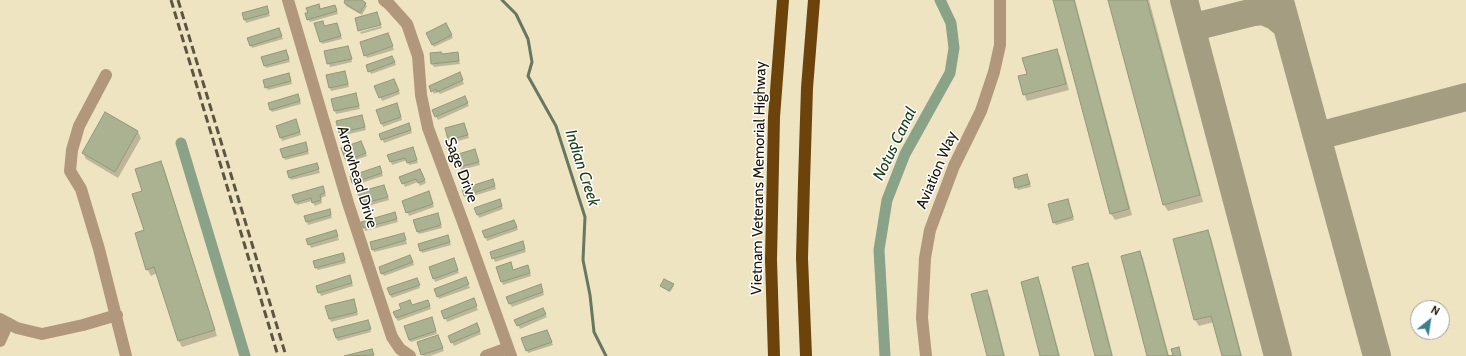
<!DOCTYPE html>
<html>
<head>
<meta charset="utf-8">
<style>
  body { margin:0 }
  #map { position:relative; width:1466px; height:356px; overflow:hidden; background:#eee4c2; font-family:Cabin,sans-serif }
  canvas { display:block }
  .north { position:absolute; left:1410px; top:300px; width:40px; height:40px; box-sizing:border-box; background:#fff; border:1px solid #a2a09b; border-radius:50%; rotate:30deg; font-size:11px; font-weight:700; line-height:16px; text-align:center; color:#161206 }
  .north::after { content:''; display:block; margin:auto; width:14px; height:18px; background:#3b7e8f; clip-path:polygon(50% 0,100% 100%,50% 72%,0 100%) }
</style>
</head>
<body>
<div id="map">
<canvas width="1466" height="356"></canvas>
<div class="north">N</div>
</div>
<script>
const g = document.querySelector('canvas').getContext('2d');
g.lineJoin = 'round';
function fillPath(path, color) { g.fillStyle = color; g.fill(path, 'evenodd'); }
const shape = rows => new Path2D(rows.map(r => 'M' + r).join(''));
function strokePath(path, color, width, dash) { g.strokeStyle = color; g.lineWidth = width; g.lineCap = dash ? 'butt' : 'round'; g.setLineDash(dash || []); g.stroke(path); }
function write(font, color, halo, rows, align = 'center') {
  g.font = font + ' Cabin,sans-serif'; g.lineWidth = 3; g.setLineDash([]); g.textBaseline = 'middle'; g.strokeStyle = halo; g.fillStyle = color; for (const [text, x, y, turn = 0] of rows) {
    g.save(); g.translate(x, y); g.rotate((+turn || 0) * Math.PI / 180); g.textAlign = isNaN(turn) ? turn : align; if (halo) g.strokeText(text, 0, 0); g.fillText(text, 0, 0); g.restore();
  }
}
const shadow = shape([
  [347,0,360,0,365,3,367,6,362,15,346,6,345,3],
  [1054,0,1075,0,1132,215,1115,220,1111,214],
  [1109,0,1149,0,1203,202,1168,211,1164,205],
  [319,6,321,10,335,6,338,14,310,22,308,19,309,13],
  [266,7,270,16,246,23,245,20],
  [322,22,325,27,337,24,342,39,322,44,321,41],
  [446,24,453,38,434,47,427,33],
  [381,26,382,28,361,34,360,32],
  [280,32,283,39,252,48,251,45],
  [388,34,394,50,367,58,365,55],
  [348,47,352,62,330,67,325,52],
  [1056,50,1060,56,1069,90,1027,101,1024,94,1028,75],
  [286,52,290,62,266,68,265,65],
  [457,53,460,64,434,67,432,64,431,54,442,55],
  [394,60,396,65,371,74,369,71],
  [345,72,349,87,331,91,327,76],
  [289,74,292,84,268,90,266,87],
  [461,77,464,84,440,94,438,92,434,94,430,86],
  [396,83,400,94,382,101,376,87],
  [298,95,301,104,272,112,270,109],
  [356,95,360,109,336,114,335,111],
  [466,100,469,106,438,120,433,111],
  [398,107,402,120,383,127,382,124],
  [106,113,138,132,141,138,118,178,86,159,83,153],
  [362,116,366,130,341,136,340,133],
  [296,121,301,135,282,141,281,138],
  [409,124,412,133,384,143,380,134],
  [464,124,469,138,451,143,446,129],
  [305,143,309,154,285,160,284,157],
  [363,145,367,156,348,163,347,160],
  [475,150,480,165,461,170,456,156],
  [414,151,418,163,409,165,407,160,392,165,389,156],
  [161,162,164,168,217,336,182,347,179,341,157,273,151,276,147,269,144,192],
  [318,167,320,173,291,180,290,177],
  [381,171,383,176,355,185,353,182],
  [422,173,426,183,420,186,418,182,405,187,401,178],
  [1027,175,1031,187,1018,190,1016,187],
  [493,180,496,189,467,198,465,195],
  [384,186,389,200,364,207,359,192],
  [324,190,326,196,321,198,322,203,315,206,312,201,297,205,296,202],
  [430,195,434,207,409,216,403,201],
  [1068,200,1074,220,1056,225,1054,222],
  [501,204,503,209,479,218,476,209],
  [329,210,332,218,308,225,307,222],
  [395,214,398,222,365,231,362,222],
  [437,214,442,228,419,234,418,232],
  [516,224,518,230,487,241,486,238],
  [1207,231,1211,237,1242,356,1223,356,1214,322,1199,326,1195,320],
  [337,234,339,240,311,248,307,239],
  [448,236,451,245,422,253,421,250],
  [405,237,407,244,374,252,373,249],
  [522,242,526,252,495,262,491,253],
  [1140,252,1143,258,1169,356,1148,356],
  [343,254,346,263,318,270,316,268],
  [412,259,414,265,384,276,382,273],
  [455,262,459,273,435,282,434,279],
  [1088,264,1091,270,1113,356,1096,356],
  [512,266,513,271,529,270,531,276,503,285,502,282],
  [350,276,353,286,321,296,317,286],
  [1038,279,1041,285,1060,356,1041,356],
  [467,281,470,288,439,299,438,296],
  [418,282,420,288,392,298,390,295],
  [673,285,674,286,670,292,662,287],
  [542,288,544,295,512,307,510,304],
  [986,291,990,297,1005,356,988,356],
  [410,301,412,306,429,304,431,309,398,321,396,318],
  [355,303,358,315,331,322,326,307],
  [475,303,478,310,447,322,443,312],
  [544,312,547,317,520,329,516,320],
  [368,321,371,332,338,341,336,338],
  [433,321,437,334,411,342,409,340],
  [478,328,481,334,454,346,449,336],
  [547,331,553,345,528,353,527,350],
  [439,339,444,351,430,356,423,356,418,343],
  [372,350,374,356,348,356]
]);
const stream = shape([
  [502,0,516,14,528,39,532,62,528,76,556,126,585,217,583,260,590,295,594,332,606,356]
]);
const canal = shape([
  [181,143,245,356],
  [885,356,879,250,887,200,905,154,950,73,954,48,951,23,940,0]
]);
const taxiway = shape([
  [1184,0,1278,356],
  [1281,5,1377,356],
  [1194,27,1254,12,1263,11,1275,16,1287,26],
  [1318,136,1466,97]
]);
const building = shape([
  [345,0,362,0,366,3,360,13,344,3,345,0],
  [1053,0,1074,0,1129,209,1110,214,1053,0],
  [1108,0,1147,0,1200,195,1163,205,1108,0],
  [319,4,320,9,335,5,337,11,307,20,305,13,308,13,306,8,319,4],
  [267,6,269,13,244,20,242,13,267,6],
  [377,12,381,25,358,31,355,18,377,12],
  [323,21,324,26,337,23,341,36,320,42,314,23,323,21],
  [446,23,452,35,432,45,426,33,446,23],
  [279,28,282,36,250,46,247,38,279,28],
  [388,33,393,46,364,56,360,42,388,33],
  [348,46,352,59,327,64,324,51,348,46],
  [1057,49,1066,84,1023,95,1018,76,1027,74,1022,58,1057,49],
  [286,50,289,59,264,66,261,57,286,50],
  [441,52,442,54,458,52,459,61,431,64,430,53,441,52],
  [392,56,395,62,368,72,366,65,392,56],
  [345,71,348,84,329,88,326,75,345,71],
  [460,72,463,80,437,92,436,89,431,92,429,86,460,72],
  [289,73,291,81,265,88,263,80,289,73],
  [394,79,399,91,379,98,374,86,394,79],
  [356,93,359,106,334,111,331,99,356,93],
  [298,94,300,101,270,110,268,103,298,94],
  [465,96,468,103,435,117,432,110,465,96],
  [397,103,401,117,381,124,376,110,397,103],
  [105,112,138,131,115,172,82,153,105,112],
  [362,115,365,127,339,133,336,121,362,115],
  [296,119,300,132,280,138,276,126,296,119],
  [409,123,411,130,381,140,379,134,409,123],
  [464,123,468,135,448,140,445,128,464,123],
  [361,141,366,153,346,161,341,148,361,141],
  [306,142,308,151,283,158,280,149,306,142],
  [413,147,417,160,407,163,405,158,390,162,387,155,413,147],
  [475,149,479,162,459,167,455,155,475,149],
  [161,161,215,330,178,341,154,267,146,270,135,233,144,230,132,194,142,191,135,169,161,161],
  [317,163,319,169,289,178,287,171,317,163],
  [380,166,382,173,352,183,350,176,380,166],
  [420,169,425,180,418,183,416,179,402,184,399,177,420,169],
  [1027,174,1030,184,1015,188,1013,178,1027,174],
  [493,179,495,186,464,196,462,189,493,179],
  [384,185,388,197,361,204,358,192,384,185],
  [323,186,325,193,320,195,321,200,312,203,311,198,295,203,292,195,323,186],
  [429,191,433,204,406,213,402,201,429,191],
  [500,199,502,206,477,215,474,208,500,199],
  [1068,199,1073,217,1053,223,1048,204,1068,199],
  [330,209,331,215,306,222,304,216,330,209],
  [395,212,397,219,363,228,361,222,395,212],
  [438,213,441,225,417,232,413,220,438,213],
  [514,220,517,227,485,238,482,231,514,220],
  [336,230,338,236,308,245,306,239,336,230],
  [1208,230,1241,356,1222,356,1211,316,1194,320,1173,239,1208,230],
  [404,233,406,240,372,250,370,242,404,233],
  [448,235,450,242,420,251,418,244,448,235],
  [523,241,525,249,492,259,490,252,523,241],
  [1140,251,1168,356,1147,356,1121,256,1140,251],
  [343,253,345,260,315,268,313,261,343,253],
  [410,255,413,262,381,274,379,267,410,255],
  [454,258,458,270,433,279,429,267,454,258],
  [511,262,513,270,528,265,530,273,501,282,496,267,511,262],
  [1088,263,1112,356,1095,356,1072,267,1088,263],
  [350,275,352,283,318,293,316,286,350,275],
  [466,277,469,284,437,297,434,289,466,277],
  [1038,277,1059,356,1040,356,1021,282,1038,277],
  [417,278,420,285,390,295,387,288,417,278],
  [664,279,674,284,669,291,660,286,664,279],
  [541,284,543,292,509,304,506,297,541,284],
  [987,290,1004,356,987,356,971,294,987,290],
  [474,298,477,306,444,319,441,311,474,298],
  [354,299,357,312,329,319,325,306,354,299],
  [410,300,412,305,428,300,430,306,396,318,393,312,401,309,399,304,410,300],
  [543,308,546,314,517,326,514,320,543,308],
  [432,317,436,331,409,340,404,326,432,317],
  [368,320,371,329,336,338,333,329,368,320],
  [477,323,480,331,451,343,448,336,477,323],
  [547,330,552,342,526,351,521,338,547,330],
  [438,335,443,348,421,355,417,342,438,335],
  [1179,347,1181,356,1168,356,1173,355,1171,349,1179,347],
  [372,349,374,355,344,356,372,349]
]);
const minor = shape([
  [288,0,348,203,392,337,400,349,410,356],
  [384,0,389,4,407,24,418,56,421,95,428,128,464,225,511,356],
  [106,75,79,126,72,150,70,171,81,189,99,249,126,356],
  [0,319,17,328,42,334,83,325,117,315],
  [0,341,8,323],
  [486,356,508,348],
  [926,356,922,318,925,258,930,230,954,166,981,111,994,72,1000,45,1000,0]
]);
const highway = shape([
  [774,356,771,260,774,117,783,0],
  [806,356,802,258,804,182,807,88,814,0]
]);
const rail = shape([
  [171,0,278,356],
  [178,0,286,356]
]);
const streetNames = [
  ["Sage Drive",461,170,69],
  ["Aviation Way",937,170,-67],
  ["Arrowhead Drive",357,177,73],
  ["Vietnam Veterans Memorial Highway",759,178,-89]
];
const waterNames = [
  ["Notus Canal",895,144,-64],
  ["Indian Creek",582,168,72]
];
fillPath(shadow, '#0003');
strokePath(stream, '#677760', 3);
strokePath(canal, '#8aa287', 11);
strokePath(taxiway, '#a49d82', 28);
fillPath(building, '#aab291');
strokePath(building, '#929979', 1);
strokePath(minor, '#b1987d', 12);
strokePath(highway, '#6b430b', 12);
strokePath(rail, '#5b5642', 3, [8, 4]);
write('15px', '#161206', '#fff', streetNames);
write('italic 16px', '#1b4019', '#fff', waterNames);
</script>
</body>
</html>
